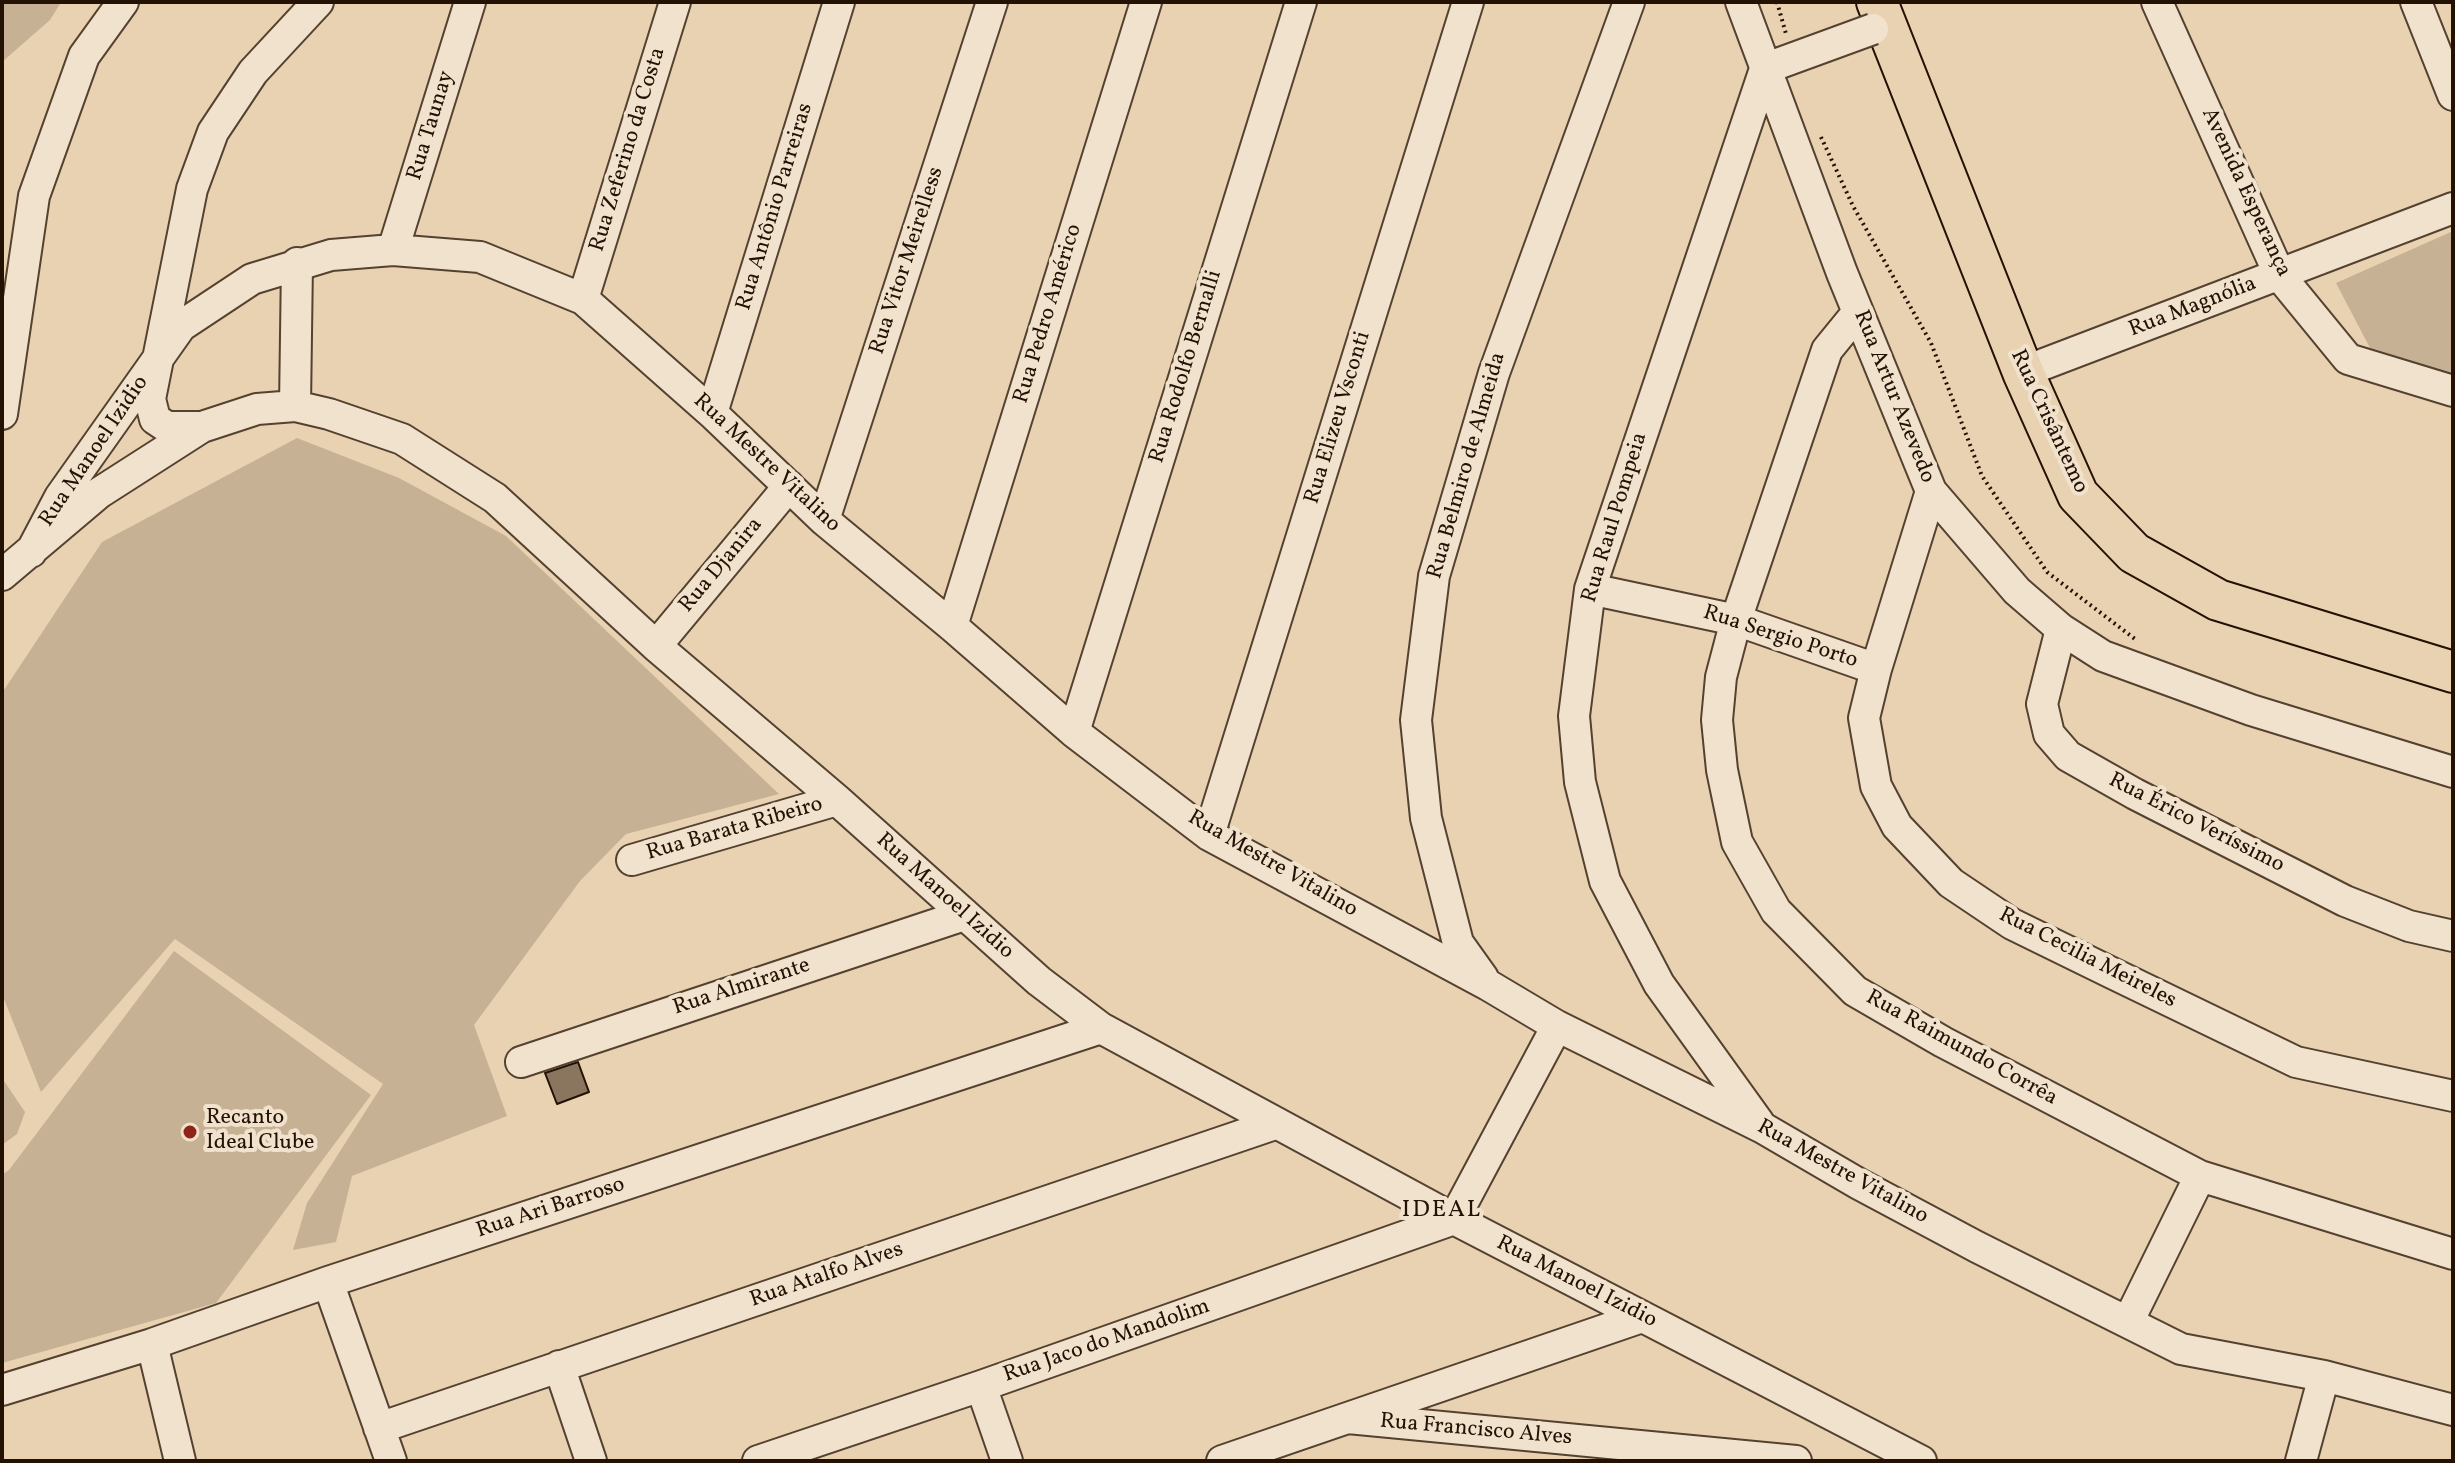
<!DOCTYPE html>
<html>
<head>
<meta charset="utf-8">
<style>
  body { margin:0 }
  #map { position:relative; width:2455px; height:1463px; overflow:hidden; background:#e9d2b2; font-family:Vollkorn,serif }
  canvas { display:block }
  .frame { position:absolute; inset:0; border:4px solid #231104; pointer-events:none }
</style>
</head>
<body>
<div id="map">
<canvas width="2455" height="1463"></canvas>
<div class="frame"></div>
</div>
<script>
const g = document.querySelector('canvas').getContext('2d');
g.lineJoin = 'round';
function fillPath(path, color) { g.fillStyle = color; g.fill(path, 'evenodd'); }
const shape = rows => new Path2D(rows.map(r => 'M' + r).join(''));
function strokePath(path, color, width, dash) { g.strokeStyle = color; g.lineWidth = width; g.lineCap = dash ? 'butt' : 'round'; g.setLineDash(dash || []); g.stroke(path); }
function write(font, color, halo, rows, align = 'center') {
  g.font = font + ' Vollkorn,serif'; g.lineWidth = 8; g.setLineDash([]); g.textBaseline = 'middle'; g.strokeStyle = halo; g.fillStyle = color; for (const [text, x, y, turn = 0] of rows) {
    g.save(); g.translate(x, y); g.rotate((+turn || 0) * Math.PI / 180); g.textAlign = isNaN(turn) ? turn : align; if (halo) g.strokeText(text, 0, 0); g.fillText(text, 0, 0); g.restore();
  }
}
const green = shape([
  [2,2,61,2,50,20,2,62],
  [2453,231,2453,381,2444,380,2370,348,2336,283],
  [297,438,399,478,506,536,779,794,626,834,580,881,474,1025,507,1116,352,1176,336,1242,293,1250,307,1203,383,1084,175,939,41,1092,2,994,2,693,102,542],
  [174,951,371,1095,216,1303,2,1363,2,1175,9,1170],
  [2,1078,25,1112,17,1134,2,1145]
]);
const building = shape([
  [578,1062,589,1092,557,1104,545,1073,578,1062]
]);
const path = shape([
  [1777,2,1786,34],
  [1821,137,1853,206,1931,343,1982,476,2047,572,2135,639]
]);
const minor = shape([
  [1741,2,1842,273,1931,491,2017,591,2061,629,2103,656,2251,710,2453,772],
  [2157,2,2280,276,2348,359,2453,391],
  [2416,2,2453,95],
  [393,250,470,2],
  [583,299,675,2],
  [1858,312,1827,350,1736,620,1721,677,1717,720,1722,770,1737,842,1776,911,1855,991,1943,1042,2200,1176,2453,1254],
  [2023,372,2453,208],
  [295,406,297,263],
  [712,413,839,2],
  [2,414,34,196,84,56,123,2],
  [202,427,167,427,155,419,150,399,192,189,213,132,253,72,318,2],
  [1931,491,1876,669,1864,718,1876,786,1897,826,1951,883,2012,924,2112,973,2296,1062,2453,1096],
  [824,520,992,2],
  [31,552,60,497,181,326,252,279,331,255,393,250,480,257,583,299,712,413,824,520,952,626,1074,732,1209,835,1488,985,1557,1026,1763,1128,1859,1184,1977,1247,2181,1349,2324,1376,2453,1410],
  [2,575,99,493,202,427,257,409,295,406,329,414,402,439,495,498,656,646,837,800,1039,981,1101,1028,1454,1219,1921,1461],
  [1590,589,1736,620,1876,669],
  [952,626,1146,2],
  [2061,629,2042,704,2049,734,2068,756,2135,794,2345,901,2409,926,2453,936],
  [656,646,789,486],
  [1074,732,1301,2],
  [1209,835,1468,2],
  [632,860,837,800],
  [1483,978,1458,943,1426,818,1416,720,1434,576,1494,373,1629,2],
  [521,1062,964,915],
  [1759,1123,1659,984,1605,881,1580,782,1574,716,1590,589,1765,69,1780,63],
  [328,1282,391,1461],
  [2128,1322,2200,1176],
  [152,1344,180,1461],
  [559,1366,591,1461],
  [981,1386,1007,1461],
  [2,1390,152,1344,328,1282,1101,1028],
  [1348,1418,1796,1461],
  [379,1428,1275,1124],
  [758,1461,981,1386,1454,1219,1557,1026],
  [1222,1461,1642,1317],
  [2301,1461,2324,1376]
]);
const major = shape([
  [1877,2,2023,372,2078,495,2134,553,2218,600,2453,672]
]);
const minorBridge = shape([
  [1780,63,1873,29]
]);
const markers = [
  [190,1132,8,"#8f2418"]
];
const streetNames = [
  ["Rua Taunay",432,126,-73],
  ["Rua Zeferino da Costa",629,150,-73],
  ["Avenida Esperança",2245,193,65],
  ["Rua Antônio Parreiras",776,207,-73],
  ["Rua Vitor Meirelless",908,261,-72],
  ["Rua Magnólia",2193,308,-21],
  ["Rua Pedro Américo",1049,314,-73],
  ["Rua Rodolfo Bernalli",1187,367,-73],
  ["Rua Artur Azevedo",1893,397,68],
  ["Rua Elizeu Vsconti",1339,418,-73],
  ["Rua Crisântemo",2048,422,65],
  ["Rua Manoel Izidio",95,452,-56],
  ["Rua Mestre Vitalino",766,464,43],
  ["Rua Belmiro de Almeida",1468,466,-74],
  ["Rua Raul Pompeia",1616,518,-73],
  ["Rua Djanira",722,566,-50],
  ["Rua Sergio Porto",1780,638,18],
  ["Rua Érico Veríssimo",2196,824,27],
  ["Rua Barata Ribeiro",735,830,-16],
  ["Rua Mestre Vitalino",1272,865,30],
  ["Rua Manoel Izidio",944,897,42],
  ["Rua Cecilia Meireles",2087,959,27],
  ["Rua Almirante",742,988,-18],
  ["Rua Raimundo Corrêa",1961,1049,29],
  ["Rua Mestre Vitalino",1842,1173,29],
  ["Rua Ari Barroso",551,1209,-18],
  ["Rua Atalfo Alves",827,1276,-19],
  ["Rua Manoel Izidio",1576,1283,27],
  ["Rua Jaco do Mandolim",1107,1342,-19],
  ["Rua Francisco Alves",1476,1431,5]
];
const poiNames = [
  ["Recanto",206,1119],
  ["Ideal Clube",206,1144]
];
const neighbourhoodNames = [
  ["IDEAL",1442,1212]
];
fillPath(green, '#c7b194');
fillPath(building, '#8a755e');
strokePath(building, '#231104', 2);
strokePath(minor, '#544130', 34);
strokePath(major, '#231104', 44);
strokePath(path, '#231104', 4, [2, 4]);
strokePath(minor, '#f1e2cd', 30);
strokePath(major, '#e9d2b2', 40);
strokePath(minorBridge, '#544130', 34, []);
strokePath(minorBridge, '#f1e2cd', 30);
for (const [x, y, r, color] of markers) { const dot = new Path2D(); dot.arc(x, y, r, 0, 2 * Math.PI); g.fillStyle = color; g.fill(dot); strokePath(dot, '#f1e2cd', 3); }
write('22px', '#231104', '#f1e2cd', streetNames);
write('22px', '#231104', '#f1e2cd', poiNames, 'left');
g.letterSpacing = '2px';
write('24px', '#231104', '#f1e2cd', neighbourhoodNames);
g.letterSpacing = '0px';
</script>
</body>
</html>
